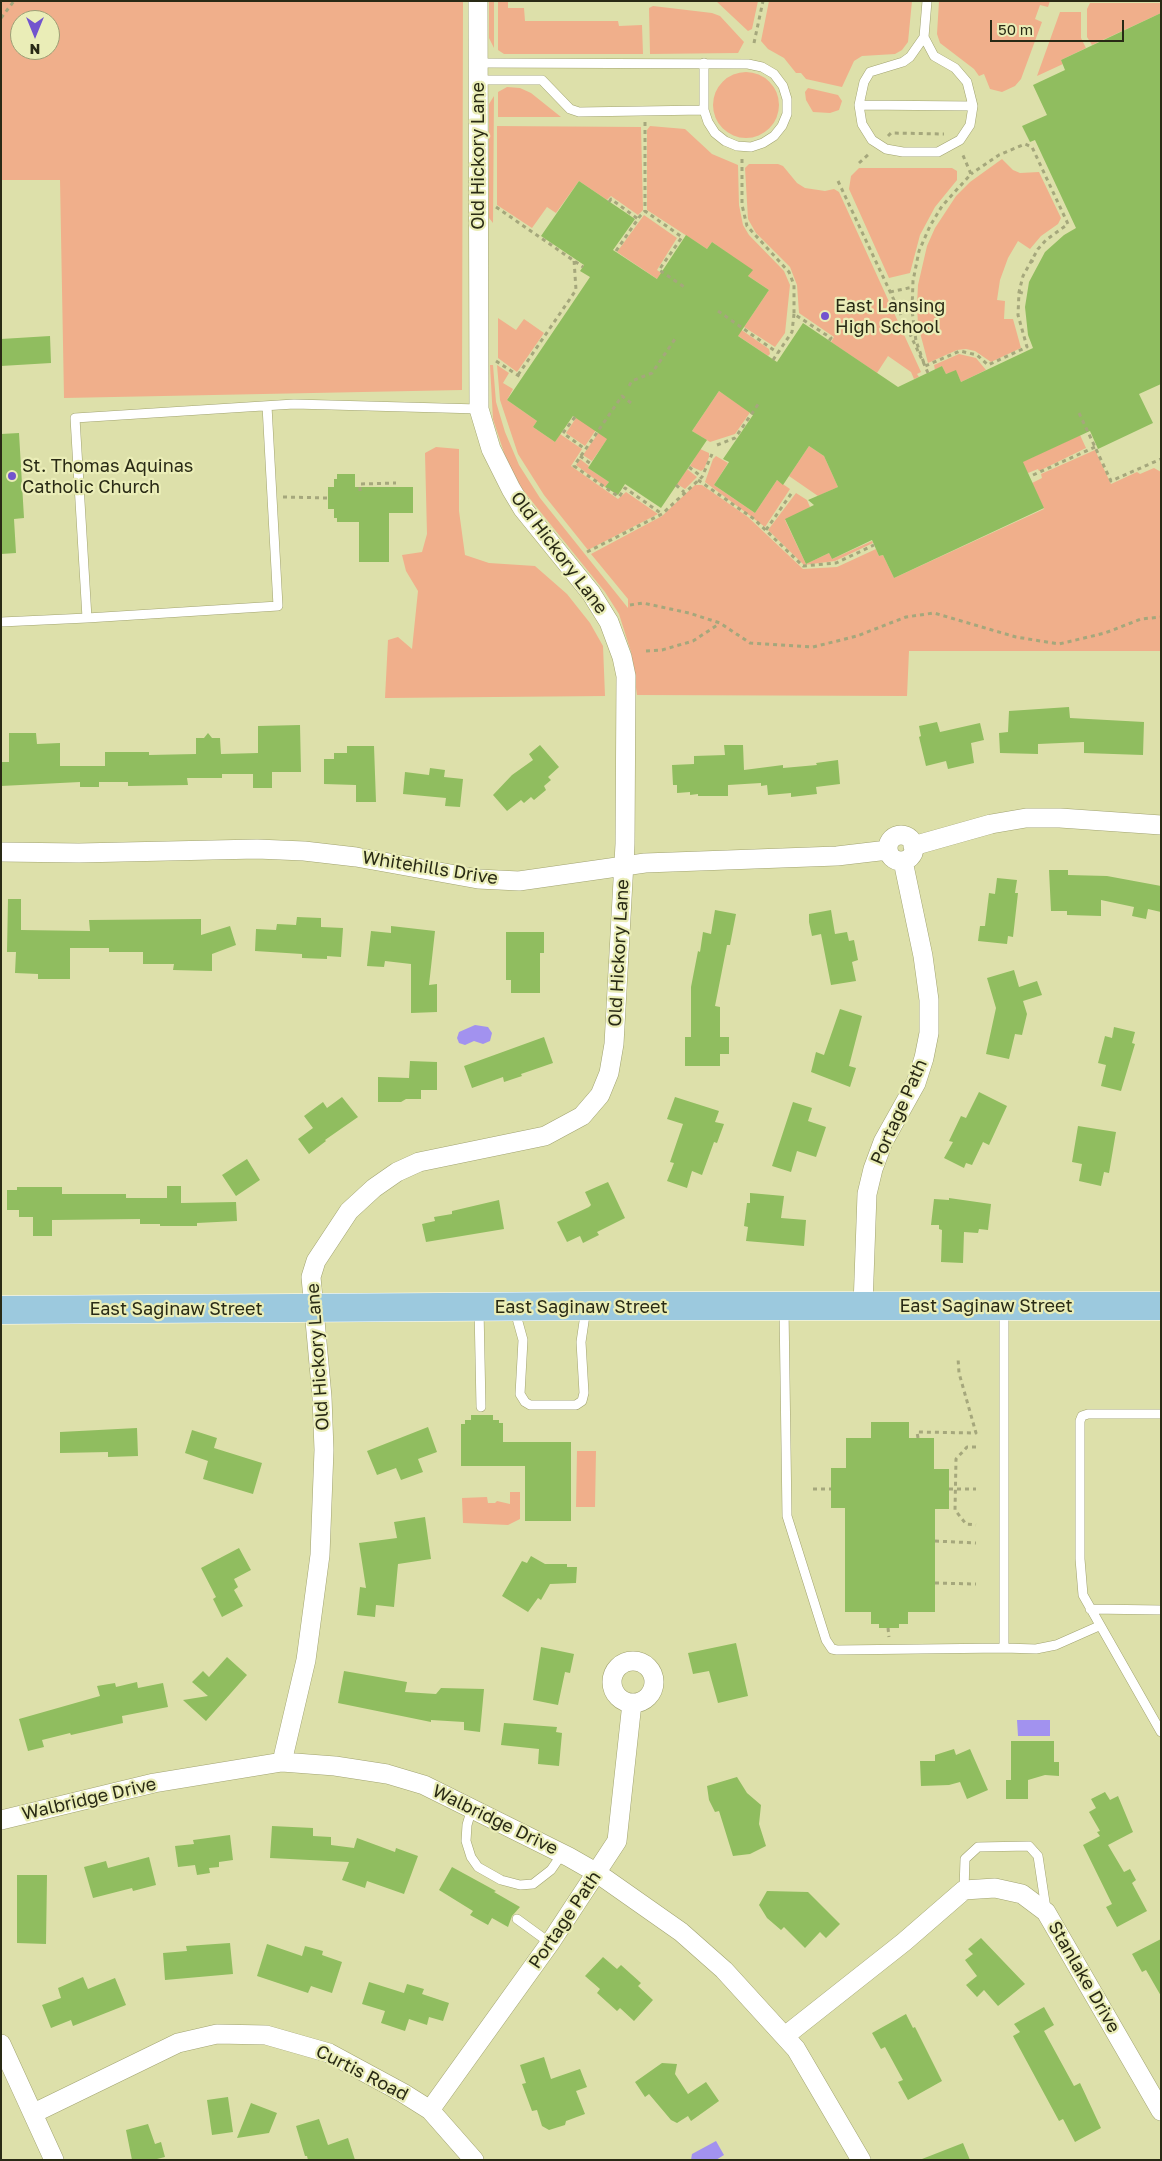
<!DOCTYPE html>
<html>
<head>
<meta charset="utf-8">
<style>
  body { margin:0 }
  #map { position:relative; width:1162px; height:2161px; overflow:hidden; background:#dde0aa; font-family:"Golos Text",sans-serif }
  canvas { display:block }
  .frame { position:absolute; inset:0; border:2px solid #292a15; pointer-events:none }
  .north { position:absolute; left:10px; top:10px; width:50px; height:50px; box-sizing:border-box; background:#eaedb7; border:1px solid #9d9f76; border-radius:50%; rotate:180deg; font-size:14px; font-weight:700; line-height:20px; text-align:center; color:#292a15 }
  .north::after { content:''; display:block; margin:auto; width:18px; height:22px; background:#7254ce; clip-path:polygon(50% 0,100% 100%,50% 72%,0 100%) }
  .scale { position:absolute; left:990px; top:20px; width:134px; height:22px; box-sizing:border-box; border:2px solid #292a15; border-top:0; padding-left:6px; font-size:15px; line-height:18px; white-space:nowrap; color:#292a15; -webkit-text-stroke:4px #eaedb7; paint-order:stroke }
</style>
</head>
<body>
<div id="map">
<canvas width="1162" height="2161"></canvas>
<div class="frame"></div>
<div class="north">N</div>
<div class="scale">50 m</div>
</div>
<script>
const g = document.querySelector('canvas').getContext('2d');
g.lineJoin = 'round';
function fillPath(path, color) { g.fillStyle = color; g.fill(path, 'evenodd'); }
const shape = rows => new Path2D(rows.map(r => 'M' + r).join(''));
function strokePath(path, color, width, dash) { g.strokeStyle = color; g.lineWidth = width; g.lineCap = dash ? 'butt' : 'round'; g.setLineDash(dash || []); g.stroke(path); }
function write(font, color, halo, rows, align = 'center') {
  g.font = font + ' "Golos Text",sans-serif'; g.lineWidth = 4.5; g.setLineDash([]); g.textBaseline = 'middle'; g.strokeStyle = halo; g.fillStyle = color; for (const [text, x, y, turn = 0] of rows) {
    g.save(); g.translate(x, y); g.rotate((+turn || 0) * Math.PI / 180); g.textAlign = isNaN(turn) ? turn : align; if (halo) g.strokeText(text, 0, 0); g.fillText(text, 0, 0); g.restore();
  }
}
const green = shape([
  [1,1,463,1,462,390,64,398,60,180,1,180],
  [20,20,50,20,50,50,20,50],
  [489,1,494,1,494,48,489,38],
  [498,1,508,1,508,8,524,8,525,21,618,21,619,26,642,25,643,54,504,54,498,50],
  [716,1,758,1,752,29,748,31],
  [769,1,912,1,908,42,902,50,895,54,862,56,854,61,842,87,806,79,801,73,796,73,784,58,768,49,761,41],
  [939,1,1050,1,1048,7,1040,5,1035,19,1042,22,1021,79,1015,86,1002,92,990,89,984,74,979,76,974,69,940,43,937,34],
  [1090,3,1161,3,1161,13,1092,45,1087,37,1087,9],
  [653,6,712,13,720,16,744,42,738,53,650,54,649,8],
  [1060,12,1081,12,1081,38,1086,48,1061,60,1063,64,1037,76],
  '713 105a33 33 0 1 1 66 0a33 33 0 1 1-66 0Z',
  [507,87,520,88,531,93,561,117,498,117,498,92],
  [808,88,838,95,842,101,839,110,830,113,813,112,806,100,805,92],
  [494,96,493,223,489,218,489,104],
  [497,126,641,127,643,210,638,215,611,196,607,200,579,181,556,213,547,207,532,228,497,205],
  [650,126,685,129,712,154,738,165,739,205,743,225,749,235,784,271,790,285,785,333,775,347,744,327,769,290,748,276,752,270,712,242,707,249,647,210,647,130],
  [1002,159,1013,170,1020,173,1039,172,1061,218,1058,224,1041,236,1030,249,1018,241,1008,258,1000,280,997,300,1005,301,1004,319,1013,319,1021,348,991,362,975,351,966,349,957,350,928,363,918,325,917,305,918,285,927,246,935,228,956,196,970,182],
  [749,164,778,164,783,166,797,183,805,188,825,191,834,189,839,192,921,372,917,374,919,377,914,379,911,372,888,356,877,373,831,342,834,337,799,313,797,285,790,267,756,233,748,219,745,168],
  [859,168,952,168,957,171,957,180,935,207,920,235,910,273,889,278,849,189,851,176],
  [644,215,677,238,657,270,685,289,681,295,617,252],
  [717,313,769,349,770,354,768,356,713,319],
  [498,318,516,330,524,319,544,333,517,372,498,358],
  [959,354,976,358,986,370,961,382,956,371,946,374,942,366,935,370,934,365],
  [490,365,493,365,496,402,505,432,519,465,540,498,628,608,628,599,591,554,662,516,695,485,702,485,748,517,803,569,837,567,876,549,879,556,883,555,894,578,1044,509,1032,483,1042,478,1041,474,1095,450,1111,484,1137,472,1140,474,1154,468,1161,472,1161,651,909,651,907,696,637,695,631,652,619,614,605,592,522,489,508,465,493,419],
  [497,365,509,373,503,383,513,389,507,400,537,421,533,427,555,442,560,434,582,449,571,466,618,499,626,492,658,514,588,550,544,495,518,454,500,400],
  [719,391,741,406,758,401,735,434,710,442,692,431],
  [619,396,585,446,566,433,576,418],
  [622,399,631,405,592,461,583,455],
  [1080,435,1086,448,1039,471,1038,469,1028,473,1022,462],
  [809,446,824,456,838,487,818,496,789,476],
  [436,447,459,449,459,511,465,555,489,563,535,566,567,594,590,623,603,646,605,696,385,698,388,640,398,637,412,649,418,591,406,571,402,555,422,552,427,534,425,453],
  [700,449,709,453,709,457,704,469,701,471,690,466],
  [716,456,728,463,714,485,755,513,777,480,790,489,765,527,705,482,713,459],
  [580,459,589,466,588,468,609,482,605,487,576,465],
  [687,469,697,477,685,489,677,484],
  [796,493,807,500,810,507,785,520,806,564,829,553,832,559,872,541,873,543,835,561,804,565,768,530],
  [577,1451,596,1451,595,1507,576,1507],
  [510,1492,520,1492,520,1519,508,1525,463,1523,462,1498,487,1497,488,1503,495,1503,497,1501,510,1504]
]);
const water = shape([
  [475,1025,488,1027,492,1033,490,1041,483,1044,474,1041,465,1045,459,1043,457,1038,459,1032],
  [1017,1720,1050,1720,1050,1736,1018,1736],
  [716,2141,724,2155,716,2160,691,2160,692,2154]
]);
const building = shape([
  [1161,13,1161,384,1139,394,1153,423,1098,449,1090,431,1023,462,1044,508,894,578,883,555,879,556,872,540,832,559,829,553,806,564,785,519,814,505,808,500,838,487,824,456,809,446,783,485,777,480,755,513,714,485,729,462,723,459,753,415,719,391,692,431,707,440,661,508,625,484,618,495,605,487,609,482,588,468,607,439,573,416,555,442,533,427,537,421,507,400,590,277,580,271,584,265,541,236,579,181,635,219,613,250,657,279,686,235,707,249,712,242,753,270,748,276,769,290,738,336,777,362,803,323,898,387,942,366,946,374,956,370,961,382,1033,348,1028,335,1025,307,1029,282,1045,252,1064,235,1076,228,1035,140,1030,142,1022,126,1047,115,1033,85,1065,70,1061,60],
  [50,336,51,363,1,366,1,339],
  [19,433,24,518,14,519,16,553,1,554,1,434],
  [337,474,355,474,355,487,413,487,413,513,389,513,389,562,359,562,359,522,337,522,337,518,334,518,334,509,328,509,328,487,334,487,334,479,337,479],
  [1069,707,1070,718,1144,722,1143,755,1084,753,1084,742,1038,744,1038,754,1000,753,999,733,1008,732,1009,711],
  [937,722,940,732,980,723,984,740,971,743,974,763,948,769,946,761,926,766,919,737,921,736,919,726],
  [300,725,301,772,272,772,272,788,253,788,253,774,222,774,222,778,187,778,188,785,128,786,128,782,99,782,99,787,80,787,80,782,1,786,1,762,9,762,9,733,36,733,37,744,60,743,60,766,105,766,105,752,149,752,149,755,196,754,196,738,204,738,208,733,212,738,220,738,221,754,258,753,258,726],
  [540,745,559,767,548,777,551,780,544,786,546,790,534,800,531,797,524,803,521,800,507,811,493,795,512,775,533,760,529,754],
  [724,745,743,745,744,770,783,765,783,768,817,765,816,763,838,760,840,784,816,787,817,794,791,797,791,793,768,795,767,785,761,786,761,783,728,785,728,796,698,796,698,794,690,795,690,792,677,793,677,785,673,785,672,765,694,764,694,756,725,755],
  [347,746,374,746,376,802,356,802,356,785,324,784,324,759,334,759,334,753,347,753],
  [430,768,445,770,444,777,463,779,460,807,445,806,446,798,403,794,405,772,429,775],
  [1049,870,1068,870,1068,875,1107,876,1161,886,1161,912,1148,909,1146,919,1132,916,1134,907,1101,900,1101,916,1067,915,1067,911,1051,911],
  [997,878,1017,880,1015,893,1018,893,1013,937,1008,936,1007,944,978,941,980,926,985,926,989,893,995,894],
  [8,899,21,899,21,930,90,931,89,920,201,919,201,935,230,926,236,945,212,954,212,971,173,970,174,964,143,964,143,952,109,952,109,948,70,948,70,979,38,979,38,974,15,973,16,952,7,952],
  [715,910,736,914,730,945,727,945,715,1006,720,1007,720,1037,729,1037,729,1054,720,1054,720,1066,685,1066,685,1037,691,1037,691,987,698,951,700,952,703,932,711,934],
  [831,910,835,934,847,932,849,941,854,940,858,960,852,962,856,981,831,985,821,934,812,936,809,922,809,914],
  [297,917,321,918,321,927,343,928,341,957,327,956,327,959,302,958,302,954,255,951,256,929,276,930,277,924,296,925],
  [391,926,435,931,429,985,437,984,437,1012,411,1013,411,964,385,961,384,967,367,966,371,931,391,933],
  [506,932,544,932,544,953,540,953,540,993,511,993,511,980,506,980],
  [1014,970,1019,987,1037,981,1042,995,1023,1001,1027,1014,1022,1035,1015,1034,1009,1059,986,1054,996,1008,987,978],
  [840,1009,862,1016,849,1066,856,1068,850,1087,811,1072,816,1052,824,1055],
  [1114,1027,1135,1032,1132,1043,1135,1044,1121,1091,1101,1086,1106,1065,1098,1063,1105,1036,1112,1038],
  [544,1037,553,1063,521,1074,522,1076,504,1082,503,1077,472,1088,464,1066],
  [410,1061,437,1062,437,1090,421,1090,421,1099,406,1099,401,1102,378,1102,378,1077,409,1078],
  [979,1092,1007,1106,989,1145,983,1142,972,1165,966,1163,964,1168,944,1158,953,1142,949,1141,961,1116,966,1118],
  [342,1097,358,1117,325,1140,326,1141,309,1154,298,1139,313,1128,304,1116,323,1102,327,1108],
  [675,1097,719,1111,715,1122,724,1124,717,1143,714,1142,702,1175,692,1171,687,1188,667,1181,674,1163,670,1162,683,1124,667,1119],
  [793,1102,812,1108,808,1121,826,1127,816,1157,797,1151,791,1172,772,1166],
  [1078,1126,1116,1132,1109,1173,1104,1172,1101,1186,1079,1181,1082,1164,1072,1162],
  [247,1159,260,1180,236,1196,222,1175],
  [608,1182,625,1218,597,1232,599,1235,583,1243,580,1236,567,1242,557,1222,589,1207,591,1205,585,1192],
  [167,1186,181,1186,181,1203,236,1202,237,1221,197,1223,197,1226,160,1226,160,1224,140,1224,140,1219,52,1220,52,1236,33,1236,33,1217,19,1217,19,1210,7,1210,7,1190,17,1190,17,1187,62,1187,62,1194,126,1194,126,1198,167,1198],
  [750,1193,784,1196,781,1218,806,1220,804,1246,746,1241,748,1227,744,1226,747,1203,750,1203],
  [949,1198,991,1204,988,1230,979,1229,978,1233,964,1232,963,1263,941,1262,942,1230,939,1229,939,1225,931,1225,934,1199,949,1200],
  [499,1200,504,1229,426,1242,422,1224,435,1221,434,1217,452,1214,452,1211],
  [471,1415,493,1415,493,1420,499,1420,499,1423,503,1423,503,1442,571,1442,571,1521,525,1521,525,1466,461,1466,461,1424,465,1424,465,1420,471,1420],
  [871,1422,909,1422,909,1438,934,1438,934,1469,949,1469,949,1509,935,1509,935,1612,908,1612,908,1624,899,1624,899,1628,879,1628,879,1624,871,1624,871,1612,845,1612,845,1508,831,1508,831,1468,846,1468,846,1438,871,1438],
  [428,1427,437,1452,418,1459,423,1472,401,1480,396,1468,377,1475,367,1451],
  [137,1428,138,1456,108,1457,108,1452,60,1453,60,1432],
  [192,1430,217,1438,214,1448,262,1463,253,1494,203,1479,208,1461,185,1453],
  [425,1517,431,1559,398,1564,394,1607,376,1605,375,1617,357,1615,360,1587,366,1588,359,1543,397,1538,394,1522],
  [239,1548,251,1570,234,1579,238,1587,234,1590,243,1606,222,1617,213,1599,216,1597,201,1568],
  [531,1556,545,1564,567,1564,567,1567,577,1567,576,1583,550,1584,541,1600,538,1598,528,1612,502,1596,522,1561,527,1563],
  [736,1643,748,1696,718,1703,709,1671,693,1674,688,1653],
  [541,1647,574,1654,570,1673,565,1672,558,1705,533,1700],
  [227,1657,247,1675,206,1721,183,1700,208,1696,192,1682,203,1671,209,1677],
  [344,1671,407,1682,405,1692,436,1694,441,1688,484,1689,480,1732,464,1730,464,1722,431,1720,431,1722,338,1703],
  [137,1682,138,1688,163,1683,168,1707,122,1716,123,1723,71,1735,70,1733,42,1740,44,1747,28,1751,19,1719,100,1696,97,1686,115,1683,116,1687],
  [504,1723,557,1727,556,1732,562,1733,559,1766,538,1764,539,1749,501,1745],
  [1011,1741,1054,1741,1054,1762,1059,1762,1059,1776,1045,1775,1028,1780,1028,1799,1006,1799,1006,1780,1011,1780],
  [954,1749,956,1755,970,1749,988,1790,967,1799,960,1782,949,1785,921,1786,920,1761,935,1761,935,1755],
  [737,1777,747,1793,761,1805,759,1824,766,1846,750,1854,733,1856,719,1811,715,1812,709,1800,707,1786],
  [1105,1792,1110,1800,1118,1796,1133,1832,1108,1845,1124,1872,1130,1869,1136,1880,1132,1883,1147,1911,1117,1927,1106,1907,1112,1904,1083,1845,1100,1836,1097,1832,1100,1831,1089,1812,1096,1808,1091,1799],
  [272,1826,313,1828,313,1836,331,1837,331,1845,354,1848,357,1838,395,1852,396,1848,418,1856,404,1894,367,1881,365,1888,342,1880,349,1862,270,1858],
  [230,1835,233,1860,219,1862,219,1867,209,1868,210,1873,197,1875,195,1865,178,1867,175,1846,194,1844,193,1840],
  [149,1857,156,1885,133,1891,132,1888,93,1898,84,1867,106,1861,108,1868],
  [452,1867,496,1891,494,1892,520,1907,512,1916,508,1927,492,1918,488,1925,470,1915,473,1911,439,1890],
  [17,1875,47,1875,46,1944,17,1943],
  [767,1891,808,1892,840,1924,826,1938,820,1932,805,1948,784,1927,781,1930,767,1918,759,1905],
  [981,1938,1025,1984,998,2006,984,1990,977,1997,966,1985,977,1976,965,1960,973,1954,968,1949],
  [1161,1939,1161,1996,1146,1970,1142,1972,1132,1954],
  [230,1943,233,1974,165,1980,163,1953,187,1951,186,1946],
  [267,1944,302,1956,305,1946,323,1951,322,1955,342,1962,332,1993,311,1986,308,1993,257,1976],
  [603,1957,617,1969,621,1965,641,1983,638,1986,653,2000,634,2021,620,2008,617,2011,597,1993,600,1989,585,1976],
  [83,1977,88,1989,115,1978,126,2005,73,2026,71,2020,51,2028,42,2005,61,1998,58,1988],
  [369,1982,404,1993,407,1984,424,1989,422,1994,449,2003,443,2021,429,2017,427,2025,409,2019,405,2031,381,2023,385,2011,362,2004],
  [1044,2007,1054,2025,1044,2031,1074,2086,1080,2083,1101,2128,1075,2142,1063,2119,1059,2121,1013,2036,1020,2032,1014,2024],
  [906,2014,913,2028,915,2027,942,2081,908,2100,898,2082,903,2080,885,2047,881,2049,872,2033],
  [544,2057,551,2079,580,2069,587,2087,576,2091,585,2114,566,2121,565,2125,549,2130,542,2126,537,2110,532,2111,522,2084,526,2083,520,2065],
  [662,2063,677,2064,675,2074,688,2094,706,2082,719,2101,691,2121,688,2116,677,2123,671,2120,649,2094,645,2097,635,2082],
  [228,2097,233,2132,212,2135,207,2100],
  [251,2103,277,2113,269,2133,237,2138],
  [319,2119,328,2145,348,2138,355,2160,308,2160,307,2156,305,2156,296,2126],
  [148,2124,155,2144,161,2142,165,2157,153,2160,132,2160,126,2130],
  [963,2143,970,2160,922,2160,922,2159]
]);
const path = shape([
  [1,18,14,1],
  [754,43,763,1],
  [645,122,645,211,682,237,659,270,686,288],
  [888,136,891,133,944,134],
  [742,159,742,205,747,226,789,272,794,285,794,314,831,338,829,341],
  [859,163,869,154],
  [838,181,925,366,916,341,912,310,913,281,919,251,930,226,942,206,971,174,962,153],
  [609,202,611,199,638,219],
  [496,207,583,267],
  [616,251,640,216,645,211],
  [1030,260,1037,264],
  [890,292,913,287],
  [1019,292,1026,294],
  [718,311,778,353],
  [773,360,792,332,794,314],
  [496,361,522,378],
  [928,373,925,366,960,351,977,355,988,365,1027,347,1018,315,1019,292,1023,276,1038,249,1046,240,1068,224,1032,147,1025,144,999,155,971,174],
  [518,375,576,290,574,260],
  [629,386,632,381,652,373,675,339],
  [631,403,622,396,574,466,619,497,625,488,662,514],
  [1079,413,1111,481,1161,459],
  [575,417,563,433,585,449],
  [717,445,735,438,759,403],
  [580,456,591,464],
  [689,467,702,477],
  [1033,475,1095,447],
  [698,480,754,519,803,566,836,563,874,545],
  [676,485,684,492],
  [360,491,360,484,396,483],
  [283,497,328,498],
  [766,530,793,491],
  [587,552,662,514,702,477,712,454],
  [630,605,643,603,689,613,720,623,750,643,813,647,857,636,906,617,934,613,1016,637,1059,644,1105,633,1141,619,1161,617],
  [646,651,662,650,693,641,719,624],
  [918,1438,917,1432,976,1433,959,1373,958,1358],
  [976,1447,967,1447,956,1459,955,1510,966,1524,976,1525],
  [813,1489,831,1489],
  [949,1489,976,1489],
  [935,1541,976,1543],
  [935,1583,976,1584],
  [888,1628,889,1637]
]);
const lane = shape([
  [924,37,934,56,955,68,967,82,973,106,970,125,960,140,938,152,903,152,886,149,872,140,862,124,859,105,864,82,870,72,903,62,910,57,924,37],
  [924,37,927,1],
  [478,63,748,64,762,67,774,74,783,86,787,99,787,114,782,126,774,136,763,143,751,147,737,146,725,141,715,133,708,122,704,110,579,112,570,109,542,80,478,80],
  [704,63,704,110],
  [859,105,973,106],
  [87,618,278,606,267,406],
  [1,622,87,618,75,418,294,404,479,409],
  [479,1308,481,1407],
  [784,1308,787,1516,826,1640,832,1649,837,1650,1004,1648,1004,1309],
  [515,1311,523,1340,520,1394,525,1402,530,1405,576,1405,582,1401,584,1393,581,1342,586,1308],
  [1161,1414,1088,1414,1082,1416,1080,1421,1080,1559,1083,1595,1161,1732],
  [1090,1609,1161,1610],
  [1004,1648,1036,1649,1056,1645,1099,1626],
  [472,1808,467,1825,466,1841,471,1857,478,1867,501,1880,520,1885,533,1884,551,1870,562,1854],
  [964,1890,965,1859,978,1847,1029,1846,1038,1856,1046,1909],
  [517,1919,550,1943]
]);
const street = shape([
  '888 848a13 13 0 1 1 26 0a13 13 0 1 1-26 0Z',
  [913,846,991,824,1026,818,1060,818,1161,825],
  [1,852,79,853,257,849,304,851,356,857,478,879,519,881,645,863,837,856,888,850],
  [863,1306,867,1194,873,1169,883,1142,916,1083,924,1058,929,1033,929,1000,923,956,903,861],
  '612 1682a21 21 0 1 1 42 0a21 21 0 1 1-42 0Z',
  [282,1762,306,1660,320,1555,324,1450,322,1397,311,1277,316,1261,349,1211,374,1188,397,1172,419,1162,545,1136,582,1116,600,1095,609,1073,614,1044,625,844,626,676,622,657,609,622,591,593,523,509,511,489,491,449,479,409,478,1],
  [1,1820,154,1783,282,1762,335,1766,387,1774,424,1785,569,1857,597,1873,681,1932,724,1970,796,2049,861,2160],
  [785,2036,904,1942,964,1890,995,1888,1022,1894,1046,1912,1161,2111],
  [1,2044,54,2160],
  [430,2110,550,1943,617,1841,632,1703],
  [34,2113,178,2043,217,2034,266,2035,329,2053,403,2093,430,2110,474,2160]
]);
const primary = shape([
  [1,1310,586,1306,1161,1306]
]);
const markers = [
  [825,316,5,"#7254ce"],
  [12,476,5,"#7254ce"]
];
const streetNames = [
  ["Old Hickory Lane",478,156,-90],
  ["Old Hickory Lane",559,553,53],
  ["Whitehills Drive",430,868,9],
  ["Old Hickory Lane",619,953,-87],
  ["Portage Path",899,1112,-66],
  ["East Saginaw Street",986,1306],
  ["East Saginaw Street",581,1307],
  ["East Saginaw Street",176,1309],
  ["Old Hickory Lane",318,1357,-94],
  ["Walbridge Drive",89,1799,-13],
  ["Walbridge Drive",495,1820,26],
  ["Portage Path",565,1920,-56],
  ["Stanlake Drive",1084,1977,60],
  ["Curtis Road",362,2073,27]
];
const poiNames = [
  ["East Lansing",835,306],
  ["High School",835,327],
  ["St. Thomas Aquinas",22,466],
  ["Catholic Church",22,487]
];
fillPath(green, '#f0af8b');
fillPath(water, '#a292ef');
fillPath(building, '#90bd5f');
strokePath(lane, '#a1a370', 10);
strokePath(street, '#a1a370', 20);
strokePath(primary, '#fff', 29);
strokePath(path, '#a5a77c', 3, [4, 4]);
strokePath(lane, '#fff', 9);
strokePath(street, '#fff', 19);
strokePath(primary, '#9cc9de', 28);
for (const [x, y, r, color] of markers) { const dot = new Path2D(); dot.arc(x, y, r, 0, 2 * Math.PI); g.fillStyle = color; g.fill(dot); strokePath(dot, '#eaedb7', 2); }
write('18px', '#292a15', '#eaedb7', streetNames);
write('18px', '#292a15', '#eaedb7', poiNames, 'left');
</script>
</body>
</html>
